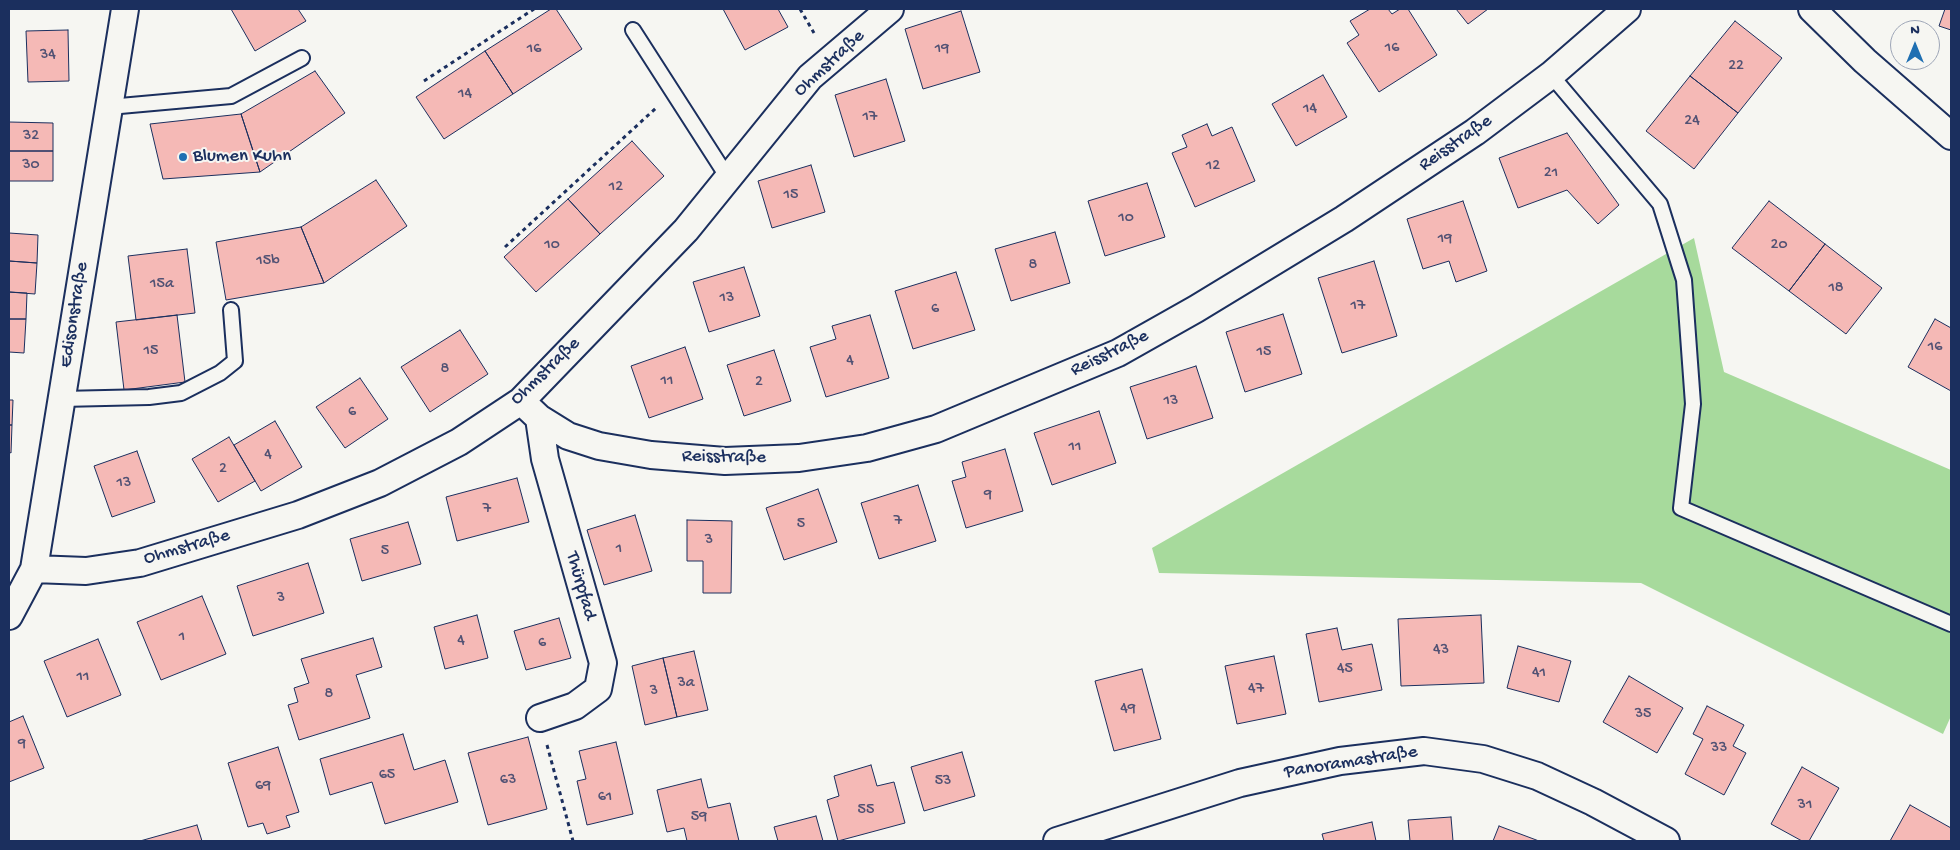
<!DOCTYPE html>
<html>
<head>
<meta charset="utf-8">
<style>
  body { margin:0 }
  #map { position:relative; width:1960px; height:850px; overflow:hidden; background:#f6f6f2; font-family:"Gochi Hand",sans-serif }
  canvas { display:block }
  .frame { position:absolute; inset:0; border:10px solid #1b2f5e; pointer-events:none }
  .north { position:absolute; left:1890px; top:20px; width:50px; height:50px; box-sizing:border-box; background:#f6f6f2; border:1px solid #9ea6b7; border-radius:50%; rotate:0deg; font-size:14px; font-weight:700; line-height:20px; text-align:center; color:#1b2f5e }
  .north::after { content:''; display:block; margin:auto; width:18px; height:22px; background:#1f6fb2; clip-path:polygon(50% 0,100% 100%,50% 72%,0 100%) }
</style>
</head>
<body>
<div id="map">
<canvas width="1960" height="850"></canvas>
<div class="frame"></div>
<div class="north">N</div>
</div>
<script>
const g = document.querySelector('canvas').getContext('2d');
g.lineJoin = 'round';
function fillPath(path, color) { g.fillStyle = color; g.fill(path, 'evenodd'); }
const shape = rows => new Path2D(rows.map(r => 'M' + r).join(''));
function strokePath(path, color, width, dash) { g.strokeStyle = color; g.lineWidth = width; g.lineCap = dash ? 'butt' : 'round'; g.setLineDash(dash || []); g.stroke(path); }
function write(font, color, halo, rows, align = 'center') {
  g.font = font + ' "Gochi Hand",sans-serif'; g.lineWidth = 4; g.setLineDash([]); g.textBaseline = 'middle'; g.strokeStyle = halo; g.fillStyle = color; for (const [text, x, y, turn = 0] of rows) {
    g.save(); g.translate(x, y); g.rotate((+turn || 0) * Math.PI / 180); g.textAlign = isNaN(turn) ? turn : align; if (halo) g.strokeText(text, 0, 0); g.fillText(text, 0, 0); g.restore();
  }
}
const green = shape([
  [1694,238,1724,372,1951,470,1951,716,1943,734,1641,583,1159,573,1152,548]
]);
const building = shape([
  [231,9,298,9,306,21,255,51,231,9],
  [551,9,556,9,582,49,513,94,485,51,551,9],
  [723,9,778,9,788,27,745,50,723,9],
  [1370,9,1388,9,1392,14,1400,9,1408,9,1437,55,1379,92,1347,43,1359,35,1350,21,1370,9],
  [1456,9,1488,9,1468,24,1456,9],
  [1945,9,1951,9,1951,30,1939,26,1945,9],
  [961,11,980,72,923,89,905,29,961,11],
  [1735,21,1782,58,1738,113,1690,76,1735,21],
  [68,30,69,81,28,82,26,31,68,30],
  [485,51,513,94,444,139,416,97,485,51],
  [315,71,345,113,260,172,241,114,315,71],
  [1323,75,1347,117,1296,146,1272,104,1323,75],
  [1690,76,1738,113,1694,169,1646,131,1690,76],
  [886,79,905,141,854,157,835,95,886,79],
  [241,114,260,172,163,179,150,124,241,114],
  [9,122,53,123,53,151,9,151,9,122],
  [1207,124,1212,136,1232,127,1255,181,1195,207,1172,153,1187,147,1182,135,1207,124],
  [1567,133,1619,205,1598,224,1567,190,1518,208,1499,158,1567,133],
  [632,141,664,176,600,234,568,199,632,141],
  [9,151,53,151,53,181,9,181,9,151],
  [811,165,825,212,772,228,758,181,811,165],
  [376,180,407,226,324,283,301,227,376,180],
  [1147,183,1165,237,1105,256,1088,201,1147,183],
  [568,199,600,234,536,292,504,257,568,199],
  [1463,201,1487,271,1456,282,1449,261,1423,269,1407,219,1463,201],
  [1769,201,1825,244,1789,291,1732,248,1769,201],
  [301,227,324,283,226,300,216,242,301,227],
  [1055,232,1070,283,1011,301,995,249,1055,232],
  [9,233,38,235,37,263,9,261,9,233],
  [1825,244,1882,288,1846,334,1789,291,1825,244],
  [187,249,195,313,136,320,128,256,187,249],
  [9,261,37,263,35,294,9,292,9,261],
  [1374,261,1397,336,1342,353,1318,278,1374,261],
  [744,267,760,316,709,332,693,282,744,267],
  [956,272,975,330,913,349,895,291,956,272],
  [9,292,27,293,26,319,9,319,9,292],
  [1283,314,1302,374,1245,392,1226,332,1283,314],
  [177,315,185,382,124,390,116,322,177,315],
  [870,315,889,378,826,397,810,347,836,339,832,326,870,315],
  [9,319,26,319,24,353,9,352,9,319],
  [1935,319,1951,328,1951,391,1908,367,1935,319],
  [460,330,488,374,430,412,401,367,460,330],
  [685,347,703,399,649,418,631,366,685,347],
  [774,350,791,401,744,416,727,365,774,350],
  [1196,366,1213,418,1147,439,1130,387,1196,366],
  [360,378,388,419,345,448,316,407,360,378],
  [9,400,13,400,12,425,9,425,9,400],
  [1099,411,1116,463,1052,485,1034,433,1099,411],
  [275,421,302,467,261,491,234,445,275,421],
  [9,425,12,425,11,453,9,452,9,425],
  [229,437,255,481,218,502,192,459,229,437],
  [1005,449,1023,511,966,528,952,481,966,477,962,462,1005,449],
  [137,451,155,502,112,517,94,466,137,451],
  [517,478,529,522,457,541,446,497,517,478],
  [918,485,936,541,879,559,861,503,918,485],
  [818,489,837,542,784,560,766,508,818,489],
  [635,515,652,571,604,585,587,530,635,515],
  [687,520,732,521,731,593,703,593,703,561,687,561,687,520],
  [408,522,421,564,362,581,350,539,408,522],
  [308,563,324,613,253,636,237,586,308,563],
  [202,596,226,654,161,680,137,622,202,596],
  [477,615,488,658,445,669,434,627,477,615],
  [1481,615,1484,683,1401,686,1398,619,1481,615],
  [559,618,571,658,526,670,514,631,559,618],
  [1337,628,1342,650,1372,644,1382,690,1319,702,1306,634,1337,628],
  [373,638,382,667,356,675,370,718,299,740,288,705,298,702,294,688,309,683,301,659,373,638],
  [98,639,121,695,67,717,44,661,98,639],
  [1518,646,1571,661,1559,702,1507,688,1518,646],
  [694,651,708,710,677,717,663,658,694,651],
  [1274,656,1286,714,1237,724,1225,666,1274,656],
  [663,658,677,717,645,725,632,666,663,658],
  [1142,669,1161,739,1114,751,1095,681,1142,669],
  [1629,676,1683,708,1657,753,1603,722,1629,676],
  [1707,706,1744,725,1733,746,1746,753,1724,795,1685,774,1703,739,1693,734,1707,706],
  [23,716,44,768,9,782,9,722,23,716],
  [403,734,414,770,445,760,458,802,385,824,372,782,330,795,320,759,403,734],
  [528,737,547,809,488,825,468,753,528,737],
  [616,742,633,814,587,825,577,781,586,779,579,751,616,742],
  [278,747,299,812,286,816,290,827,267,834,263,823,248,827,228,763,278,747],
  [962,752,975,796,924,811,911,767,962,752],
  [871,765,877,786,894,782,905,823,838,841,827,800,839,796,834,776,871,765],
  [1802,767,1839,788,1809,841,1802,841,1771,824,1802,767],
  [701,779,708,808,730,803,739,841,687,841,684,828,667,832,657,790,701,779],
  [1910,805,1951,828,1951,841,1890,841,1910,805],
  [816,816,823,841,778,841,774,827,816,816],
  [1451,817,1453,841,1410,841,1408,820,1451,817],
  [1372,822,1376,841,1324,841,1322,834,1372,822],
  [197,825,202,841,140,841,197,825],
  [1499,826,1539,841,1493,841,1499,826]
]);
const path = shape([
  [800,9,814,33],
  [424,81,534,9],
  [505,247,656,108],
  [547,745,573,841]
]);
const lane = shape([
  [633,30,728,178],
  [1551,75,1660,204,1684,280,1693,404,1681,508,1951,624],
  [109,107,231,96,302,58],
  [61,399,149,397,181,393,220,373,235,361,231,310]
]);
const street = shape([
  [1812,9,1865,61,1951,136],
  [521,401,539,418,568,436,599,446,651,455,725,461,799,458,867,448,936,429,1118,353,1196,309,1344,219,1475,132,1551,75,1627,9],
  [539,418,545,459,603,663,598,689,575,706,540,718],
  [34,569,86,571,140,563,298,515,380,483,459,442,521,401,686,230,810,77,890,9],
  [9,616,34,569,125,9],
  [1057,841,1240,783,1340,761,1424,751,1483,759,1537,776,1593,802,1666,841]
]);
const markers = [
  [183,157,5,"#1f6fb2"]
];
const numberNames = [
  ["16",1392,49],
  ["16",534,50],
  ["19",942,50],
  ["34",48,56],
  ["22",1736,67],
  ["14",465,95],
  ["14",1310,110],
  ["17",870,118],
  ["24",1692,122],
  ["32",31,137],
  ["30",31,166],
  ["12",1213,167],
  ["21",1551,174],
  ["12",616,188],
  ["15",791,196],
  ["10",1126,219],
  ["19",1445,240],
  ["10",552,246],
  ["20",1779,246],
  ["15b",268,262],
  ["8",1033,266],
  ["15a",162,285],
  ["18",1836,289],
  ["13",727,299],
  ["17",1358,307],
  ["6",935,310],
  ["16",1935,348],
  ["15",151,352],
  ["15",1264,353],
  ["4",850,362],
  ["8",445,370],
  ["11",667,382],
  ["2",759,383],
  ["13",1171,402],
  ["6",352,413],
  ["11",1075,448],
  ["4",268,456],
  ["2",223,470],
  ["13",124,484],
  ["9",988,496],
  ["7",487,510],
  ["7",898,522],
  ["5",801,525],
  ["3",709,541],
  ["1",619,550],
  ["5",385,552],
  ["3",281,599],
  ["1",182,638],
  ["4",461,642],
  ["6",542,644],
  ["43",1441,651],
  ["45",1345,670],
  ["41",1539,674],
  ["11",83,678],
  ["3a",686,684],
  ["47",1256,690],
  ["3",654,692],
  ["8",329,695],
  ["49",1128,710],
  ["35",1643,715],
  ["9",22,745],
  ["33",1719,749],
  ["65",387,776],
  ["63",508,781],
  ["53",943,782],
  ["69",263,787],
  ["61",605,798],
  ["31",1805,806],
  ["55",866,811],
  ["59",699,818]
];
const streetNames = [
  ["Ohmstraße",830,64,-43],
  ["Reisstraße",1456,144,-35],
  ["Edisonstraße",75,315,-81],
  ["Reisstraße",1110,354,-26],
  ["Ohmstraße",546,372,-44],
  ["Reisstraße",724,458,1],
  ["Ohmstraße",187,548,-16],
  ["Thürpfad",580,586,74],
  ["Panoramastraße",1351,763,-9]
];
const poiNames = [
  ["Blumen Kuhn",193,157]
];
fillPath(green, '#a7da9c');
fillPath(building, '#f5b9b6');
strokePath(building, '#1b2f5e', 1);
strokePath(lane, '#1b2f5e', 18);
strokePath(street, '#1b2f5e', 30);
strokePath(path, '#1b2f5e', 3, [4, 4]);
strokePath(lane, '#f6f6f2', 14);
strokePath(street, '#f6f6f2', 26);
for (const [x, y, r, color] of markers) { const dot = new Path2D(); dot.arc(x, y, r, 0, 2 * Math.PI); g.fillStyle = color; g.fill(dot); strokePath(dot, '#f6f6f2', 2); }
write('16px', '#525274', null, numberNames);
write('19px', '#1b2f5e', '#f6f6f2', streetNames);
write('19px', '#1b2f5e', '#f6f6f2', poiNames, 'left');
</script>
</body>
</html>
